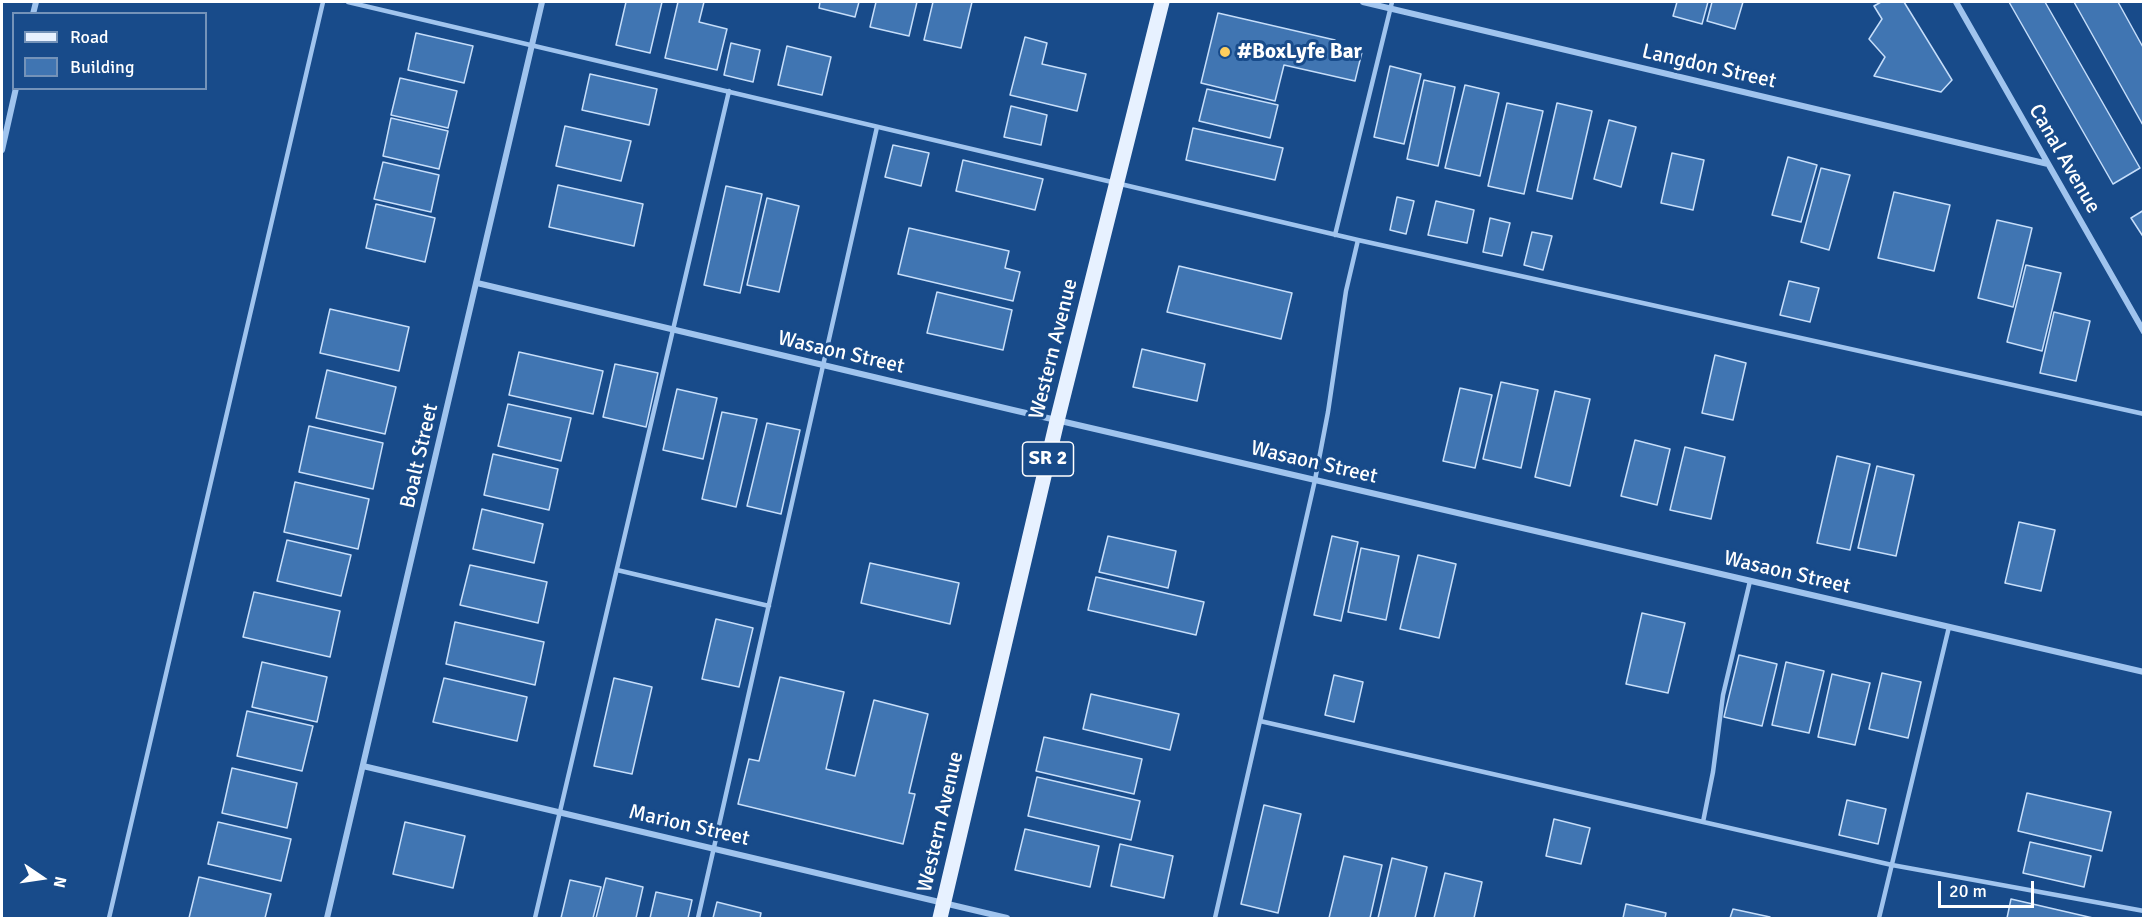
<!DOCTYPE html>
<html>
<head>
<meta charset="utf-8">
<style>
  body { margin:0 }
  #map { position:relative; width:2145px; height:920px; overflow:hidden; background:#184b8a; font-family:Signika,sans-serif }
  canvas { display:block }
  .frame { position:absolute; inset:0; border:3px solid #fff; pointer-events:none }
  .legend { position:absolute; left:12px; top:12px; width:195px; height:78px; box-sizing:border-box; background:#184b8a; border:2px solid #7493b9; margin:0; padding:8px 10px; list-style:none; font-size:18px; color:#fff }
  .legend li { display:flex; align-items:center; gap:12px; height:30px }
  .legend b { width:30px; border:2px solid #7493b9 }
  .north { position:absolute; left:12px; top:848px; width:60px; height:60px; -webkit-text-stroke:4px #184b8a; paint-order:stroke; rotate:103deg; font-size:16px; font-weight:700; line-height:24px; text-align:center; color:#fff }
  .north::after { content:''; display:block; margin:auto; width:21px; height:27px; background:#fff; clip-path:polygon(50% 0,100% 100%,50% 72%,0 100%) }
  .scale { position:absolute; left:1938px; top:881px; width:96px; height:27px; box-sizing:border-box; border:3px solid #fff; border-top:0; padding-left:8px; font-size:18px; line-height:21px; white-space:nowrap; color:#fff; -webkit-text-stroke:4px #184b8a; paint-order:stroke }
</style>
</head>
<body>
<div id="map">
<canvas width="2145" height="920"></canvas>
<div class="frame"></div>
<ul class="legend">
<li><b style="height:8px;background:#e7f1ff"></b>Road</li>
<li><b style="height:16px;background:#4075b2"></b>Building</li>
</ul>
<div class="north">N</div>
<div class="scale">20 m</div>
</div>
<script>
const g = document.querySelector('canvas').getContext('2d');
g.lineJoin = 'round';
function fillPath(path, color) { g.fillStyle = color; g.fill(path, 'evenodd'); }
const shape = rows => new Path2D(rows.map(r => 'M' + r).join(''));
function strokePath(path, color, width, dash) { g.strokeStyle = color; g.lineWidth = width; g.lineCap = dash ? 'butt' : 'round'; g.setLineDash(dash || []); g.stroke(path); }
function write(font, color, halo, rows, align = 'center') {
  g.font = font + ' Signika,sans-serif'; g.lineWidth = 6; g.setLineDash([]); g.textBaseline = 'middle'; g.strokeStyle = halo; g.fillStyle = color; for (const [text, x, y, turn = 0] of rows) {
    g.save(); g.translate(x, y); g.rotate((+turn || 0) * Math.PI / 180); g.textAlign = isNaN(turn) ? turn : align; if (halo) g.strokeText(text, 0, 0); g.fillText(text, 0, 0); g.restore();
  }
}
const building = shape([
  [626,2,662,2,650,53,616,45,626,2],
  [678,2,704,2,699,22,727,29,717,70,665,58,678,2],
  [820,2,859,2,855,17,819,8,820,2],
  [876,2,917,2,909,36,870,27,876,2],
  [933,2,972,2,961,48,924,40,933,2],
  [1677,2,1708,2,1702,24,1673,16,1677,2],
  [1712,2,1743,2,1735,29,1707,21,1712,2],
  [1881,2,1904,2,1952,80,1941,92,1874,76,1885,57,1869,39,1882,19,1874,6,1881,2],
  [2009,2,2045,2,2140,168,2113,184,2009,2],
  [2074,2,2118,2,2144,49,2144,127,2074,2],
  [1218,13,1335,40,1334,46,1362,52,1355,81,1284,65,1275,101,1201,83,1218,13],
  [416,33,473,46,464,83,408,70,416,33],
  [1025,37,1047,43,1042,64,1086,74,1077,111,1010,95,1025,37],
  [731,43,760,50,753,82,724,75,731,43],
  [787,46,831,57,822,95,778,85,787,46],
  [1390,66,1421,74,1404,144,1374,137,1390,66],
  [590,74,657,89,649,125,582,110,590,74],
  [400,78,457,91,448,128,391,115,400,78],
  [1424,80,1455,87,1438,166,1407,159,1424,80],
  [1465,85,1499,93,1480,176,1445,168,1465,85],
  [1207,89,1278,105,1270,138,1199,121,1207,89],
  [1507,103,1543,111,1524,194,1488,186,1507,103],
  [1557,103,1592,111,1572,199,1537,191,1557,103],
  [1011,106,1047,115,1041,145,1004,137,1011,106],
  [391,118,448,131,439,169,383,156,391,118],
  [1609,120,1636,127,1621,187,1594,179,1609,120],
  [565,126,631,141,621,181,556,166,565,126],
  [1193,128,1283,148,1275,180,1186,160,1193,128],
  [893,145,929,153,921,186,885,177,893,145],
  [1672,153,1704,160,1693,210,1661,203,1672,153],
  [1788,157,1817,165,1801,222,1772,215,1788,157],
  [963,160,1043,179,1035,210,956,191,963,160],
  [383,162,439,175,431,212,374,199,383,162],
  [1821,168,1850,175,1829,250,1801,242,1821,168],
  [558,185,643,204,634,246,549,227,558,185],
  [726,186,762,194,740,293,704,285,726,186],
  [1894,192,1950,205,1934,271,1878,258,1894,192],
  [1397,197,1414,201,1406,234,1390,230,1397,197],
  [767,198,799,206,779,292,747,285,767,198],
  [1436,201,1474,210,1467,243,1428,235,1436,201],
  [376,204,435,218,425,262,366,248,376,204],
  [2144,210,2144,238,2131,218,2144,210],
  [1490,218,1510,223,1502,256,1483,252,1490,218],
  [1997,220,2032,228,2013,307,1978,298,1997,220],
  [909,228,1009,251,1005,268,1020,272,1013,301,898,274,909,228],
  [1532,232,1552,236,1543,270,1524,265,1532,232],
  [2026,265,2061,273,2042,351,2007,342,2026,265],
  [1179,266,1292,293,1281,339,1167,312,1179,266],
  [1789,281,1819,288,1810,322,1780,315,1789,281],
  [937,292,1012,310,1003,350,927,333,937,292],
  [330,309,409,327,399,371,320,353,330,309],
  [2054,312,2090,321,2076,381,2040,373,2054,312],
  [1142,349,1205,364,1197,401,1133,387,1142,349],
  [519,352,603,371,593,414,509,395,519,352],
  [1715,355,1746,363,1733,420,1702,413,1715,355],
  [615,364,658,373,646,427,603,417,615,364],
  [327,370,396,387,385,434,316,418,327,370],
  [1501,382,1538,390,1521,468,1483,459,1501,382],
  [1460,388,1492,395,1475,468,1443,461,1460,388],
  [677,389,717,398,703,459,663,450,677,389],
  [1555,391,1590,399,1570,486,1535,477,1555,391],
  [508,404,571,418,561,461,498,446,508,404],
  [722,412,757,419,736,507,702,499,722,412],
  [767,423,800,430,781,514,747,506,767,423],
  [309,426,383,443,373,489,299,472,309,426],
  [1635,440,1670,449,1657,505,1621,496,1635,440],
  [1685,447,1725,457,1711,519,1670,510,1685,447],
  [493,454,558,469,549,510,484,495,493,454],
  [1837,456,1870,464,1850,550,1817,543,1837,456],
  [1877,466,1914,475,1896,556,1858,548,1877,466],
  [295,482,369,499,358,549,284,532,295,482],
  [482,509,543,524,534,563,473,549,482,509],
  [2019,522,2055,530,2041,591,2005,583,2019,522],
  [1108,536,1176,551,1168,588,1099,572,1108,536],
  [1332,536,1358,542,1341,621,1314,615,1332,536],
  [287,540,351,555,341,596,277,581,287,540],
  [1361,548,1399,556,1386,620,1348,612,1361,548],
  [1418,555,1456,564,1439,638,1400,629,1418,555],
  [870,563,959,583,950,624,861,603,870,563],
  [470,565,547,582,538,623,460,605,470,565],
  [1096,577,1204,602,1196,635,1088,610,1096,577],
  [254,592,340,611,330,657,243,637,254,592],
  [1642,613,1685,623,1668,693,1626,684,1642,613],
  [716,619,753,628,739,687,702,679,716,619],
  [455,622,544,642,535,685,446,664,455,622],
  [1739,655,1777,664,1762,726,1724,717,1739,655],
  [262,662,327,677,317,722,252,707,262,662],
  [1786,662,1824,671,1809,733,1772,725,1786,662],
  [1882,673,1921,682,1908,738,1869,729,1882,673],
  [1832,674,1870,683,1855,745,1818,737,1832,674],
  [1334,675,1363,682,1354,722,1325,715,1334,675],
  [780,677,844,692,826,769,855,776,874,700,928,714,909,793,915,794,903,844,738,804,749,759,759,761,780,677],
  [444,678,527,697,517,741,433,722,444,678],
  [614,678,652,687,632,774,594,766,614,678],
  [1091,694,1179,714,1170,750,1083,729,1091,694],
  [247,711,313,726,302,771,237,756,247,711],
  [1044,737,1142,759,1134,794,1036,771,1044,737],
  [232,768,297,783,287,828,222,813,232,768],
  [1037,777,1140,801,1131,840,1028,816,1037,777],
  [2027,793,2111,812,2102,851,2018,831,2027,793],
  [1847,800,1886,809,1878,844,1839,835,1847,800],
  [1264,805,1301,814,1278,913,1241,904,1264,805],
  [1554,819,1590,828,1581,864,1546,856,1554,819],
  [218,822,291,839,281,881,208,864,218,822],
  [405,822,465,836,453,888,393,874,405,822],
  [1025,829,1099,846,1090,887,1015,870,1025,829],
  [2030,842,2091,856,2084,887,2023,873,2030,842],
  [1120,844,1173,856,1164,898,1111,886,1120,844],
  [1344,856,1382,865,1370,918,1329,918,1344,856],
  [1392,858,1427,867,1415,918,1378,918,1392,858],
  [1445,873,1482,882,1474,918,1434,918,1445,873],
  [199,877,271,894,265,918,189,918,199,877],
  [606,878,643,887,636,918,596,918,606,878],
  [570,880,601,887,593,918,561,918,570,880],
  [656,892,692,900,688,918,650,918,656,892],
  [2011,899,2093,918,2007,918,2011,899],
  [717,902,761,913,760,918,713,918,717,902],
  [1626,904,1666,913,1665,918,1623,918,1626,904],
  [1733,909,1770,917,1770,918,1730,918,1733,909]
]);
const service = shape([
  [348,2,1358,240,2144,414],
  [1335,235,1392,2],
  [617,570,769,606],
  [1260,721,1892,865,2144,911],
  [1703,822,1713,772,1723,695,1750,581],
  [109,918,323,2],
  [535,918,729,91],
  [698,918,877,127],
  [1215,918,1315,480,1328,412,1346,291,1358,240],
  [1879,918,1949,627]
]);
const minor = shape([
  [1363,2,2048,164],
  [1956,2,2144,332],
  [33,14,36,2],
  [2,150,16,88],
  [477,283,1013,410,2144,672],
  [363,766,1007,918],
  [327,918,542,2]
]);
const primary = shape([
  [940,918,1057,421,1162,2]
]);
const markers = [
  [1225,52,6,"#ffce5d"]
];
const shields = [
  [1048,459,51]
];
const shieldNames = [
  ["SR 2",1048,459]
];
const poiNames = [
  ["#BoxLyfe Bar",1237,52]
];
const streetNames = [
  ["Langdon Street",1709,67,13],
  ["Canal Avenue",2064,159,60],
  ["Western Avenue",1054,349,-76],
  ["Wasaon Street",841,353,13],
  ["Boalt Street",420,456,-77],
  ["Wasaon Street",1314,463,13],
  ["Wasaon Street",1787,573,13],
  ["Western Avenue",941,822,-77],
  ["Marion Street",689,826,13]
];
fillPath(building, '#4075b2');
strokePath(building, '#c6defa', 1.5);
strokePath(service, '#a0c4ee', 4.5);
strokePath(minor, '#a0c4ee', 6);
strokePath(primary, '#e7f1ff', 15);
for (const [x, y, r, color] of markers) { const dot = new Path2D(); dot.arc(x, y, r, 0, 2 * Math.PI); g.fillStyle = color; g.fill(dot); strokePath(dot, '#184b8a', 2); }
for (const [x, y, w] of shields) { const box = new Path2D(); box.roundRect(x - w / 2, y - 17, w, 34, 4.5); g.fillStyle = '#184b8a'; g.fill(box); strokePath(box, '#fff', 1.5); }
write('bold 20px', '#fff', null, shieldNames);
write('bold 21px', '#fff', '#184b8a', poiNames, 'left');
write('21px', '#fff', '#184b8a', streetNames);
</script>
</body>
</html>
